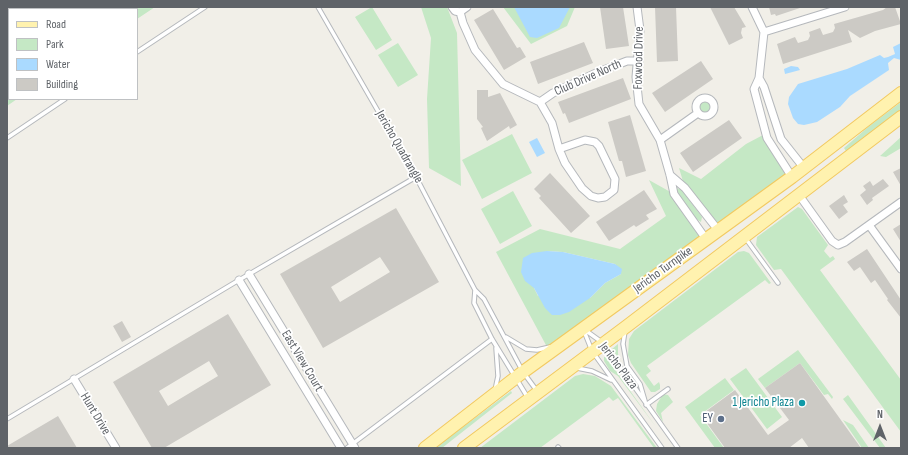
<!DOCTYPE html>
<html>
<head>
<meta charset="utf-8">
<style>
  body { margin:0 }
  #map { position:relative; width:908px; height:455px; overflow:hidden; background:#f1efe8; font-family:"Sofia Sans Condensed",sans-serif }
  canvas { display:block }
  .frame { position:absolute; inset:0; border:8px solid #5f6368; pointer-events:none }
  .legend { position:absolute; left:8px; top:8px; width:130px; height:92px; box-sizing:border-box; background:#fff; border:1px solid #bfc1c3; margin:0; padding:5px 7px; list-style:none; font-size:12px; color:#5f6368 }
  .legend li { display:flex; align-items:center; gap:8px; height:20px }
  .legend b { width:20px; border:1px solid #bfc1c3 }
  .north { position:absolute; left:860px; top:407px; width:40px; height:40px; -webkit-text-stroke:3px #fff; paint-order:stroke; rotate:0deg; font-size:11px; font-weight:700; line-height:16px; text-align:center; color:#5f6368 }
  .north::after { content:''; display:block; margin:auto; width:14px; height:18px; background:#5f6368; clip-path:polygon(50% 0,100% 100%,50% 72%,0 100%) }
</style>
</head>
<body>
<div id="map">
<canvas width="908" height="455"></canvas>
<div class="frame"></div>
<ul class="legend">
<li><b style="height:5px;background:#fff2af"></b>Road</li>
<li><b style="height:11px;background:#c5e8c5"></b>Park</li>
<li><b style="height:11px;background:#aadaff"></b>Water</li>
<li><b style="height:11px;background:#cccac5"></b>Building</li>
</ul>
<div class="north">N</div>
</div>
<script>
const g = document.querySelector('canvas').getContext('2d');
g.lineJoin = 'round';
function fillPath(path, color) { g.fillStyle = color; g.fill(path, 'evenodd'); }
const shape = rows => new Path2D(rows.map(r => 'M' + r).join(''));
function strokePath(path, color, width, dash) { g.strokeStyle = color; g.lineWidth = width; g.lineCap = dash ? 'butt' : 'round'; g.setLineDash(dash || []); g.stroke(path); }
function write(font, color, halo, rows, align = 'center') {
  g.font = font + ' "Sofia Sans Condensed",sans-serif'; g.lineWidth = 3.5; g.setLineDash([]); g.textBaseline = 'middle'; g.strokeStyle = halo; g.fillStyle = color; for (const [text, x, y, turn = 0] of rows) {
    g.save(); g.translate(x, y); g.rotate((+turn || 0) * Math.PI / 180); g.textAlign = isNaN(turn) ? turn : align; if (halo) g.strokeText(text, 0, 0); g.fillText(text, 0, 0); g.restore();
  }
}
const green = shape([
  [7,7,155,7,137,19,137,9,9,9,9,99,17,99,7,106],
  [372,7,392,40,376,50,355,17],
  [421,7,447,7,457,33,461,186,429,168,427,99,431,38],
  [503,7,575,7,567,26,531,44],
  [398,43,418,75,398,87,378,55],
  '698 107a7 7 0 1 1 14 0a7 7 0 1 1-14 0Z',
  [901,102,901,109,846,151,844,148,868,127],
  [512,134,532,173,482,199,462,160],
  [763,135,769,148,789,179,718,230,685,188,679,168,701,179,746,144],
  [901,137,901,148,886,157,880,156],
  [649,180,674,194,706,239,547,347,496,252,540,229,620,249,666,216],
  [547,251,563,252,615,264,621,274,605,283,590,298,538,296,534,288],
  [676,188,681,189,702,217,701,222,696,219,676,192],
  [513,191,532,226,500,244,481,209],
  [798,207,802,209,828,245,824,251,830,258,833,256,835,259,820,270,901,380,901,432,781,269,774,270,756,245,757,237],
  [744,251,749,253,771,283,769,284,765,280,647,366,651,371,646,375,654,386,659,382,660,385,660,389,655,392,651,392,631,363,628,355,629,339,634,331,738,252],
  [618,344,618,354,620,360,612,349],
  [798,350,833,397,832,399,828,394,824,395,800,363,765,388,758,379],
  [604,357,606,357,656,427,618,376,610,371,604,361],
  [746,368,782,417,767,429,730,379],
  [583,374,595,376,611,386,657,448,654,448,618,398,613,401,609,397,540,448,480,448,575,376],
  [725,378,734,390,700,415,724,448,715,448,685,407],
  [511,391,512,393,442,448,435,448],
  [663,394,668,395,673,402,661,413,663,422,656,411,657,404],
  [848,395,886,448,880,448,843,399],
  [843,420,853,425,869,448,862,448]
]);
const water = shape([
  [514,7,570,7,559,28,537,38,530,37],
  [901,43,901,60,894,58,888,63,889,70,850,96,840,107,817,122,804,125,798,124,793,118,788,104,789,97,798,84,847,69,880,55,884,58,888,57,895,54,893,47],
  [791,66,798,67,800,70,785,74,784,69],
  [537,138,545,153,537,157,529,142],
  [547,251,563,252,615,264,622,269,621,274,605,283,590,298,569,312,560,315,552,315,545,308,534,288,525,281,521,272,523,258,532,253]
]);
const building = shape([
  [600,7,623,7,629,46,606,49],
  [655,7,676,7,678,61,657,62],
  [710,7,734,7,746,27,742,28,741,33,743,38,729,45],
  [769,7,800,7,800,8,776,16,775,14,771,15],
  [887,7,895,7,901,24,875,31,860,38,848,30,852,42,783,64,777,44,795,37,798,43,808,40,810,36,809,32,820,28,823,35,833,32,835,28,834,24,883,10],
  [493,9,517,48,520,47,526,57,504,70,474,20],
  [584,42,593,63,538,84,530,62],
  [701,61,713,79,665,112,652,93],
  [623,78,631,99,569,123,565,113,563,114,558,102],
  [477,90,488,90,488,97,500,93,517,125,510,129,509,126,487,141,481,128,483,127,477,119],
  [630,115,646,171,626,177,622,161,619,161,608,122],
  [729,120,742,138,693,172,680,153],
  [901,168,901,186,893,172],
  [550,173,590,216,571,233,539,198,541,196,534,189],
  [883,179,889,186,872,198,873,200,867,205,860,195,866,190,863,186,870,181,873,186],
  [644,190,657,209,646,215,649,219,636,227,634,225,609,241,596,222],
  [844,195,848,202,843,205,848,212,839,219,829,206],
  [396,208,439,282,323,348,280,274],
  [380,257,390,272,340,302,331,287],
  [901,224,901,242,893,229],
  [867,249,901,300,901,318,887,300,888,299,875,280,871,283,860,267,854,271,847,262],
  [228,314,271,385,164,448,152,448,113,382],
  [209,361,218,376,168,406,159,391],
  [122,321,131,337,122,342,113,326],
  [800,363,861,448,809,448,802,438,789,448,725,448,701,415,735,390,768,435,789,420,765,388],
  [58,416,77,448,7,448,7,446]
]);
const lane = shape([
  [318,7,416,177,475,290,484,299,523,372,537,391],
  [137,52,205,7],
  [7,138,65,99],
  [746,239,778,283],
  [475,290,474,303,492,339,528,398],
  [585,330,603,343,678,448],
  [584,331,592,351,662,448],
  [625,331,623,344,627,366,640,384,645,401],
  [506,337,526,349,537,350,550,347],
  [577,368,592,371,611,380],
  [495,390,498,376,496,348],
  [646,405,668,389],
  [7,419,234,283,416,177],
  [558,447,559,448],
  [347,448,492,339]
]);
const street = shape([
  [452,7,455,11,460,12,467,7],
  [637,7,640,30,636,77,639,104,660,140,670,175,674,194,706,239],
  [752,7,764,32,759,78,754,89,767,138,792,177],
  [460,12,463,23,475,50,503,84,540,102],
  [764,32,845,7],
  [759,78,764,87,781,139,804,168],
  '696 107a9 9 0 1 1 18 0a9 9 0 1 1-18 0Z',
  [540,102,552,123,559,149,565,163,582,188,591,196,598,198,605,197,614,190,615,179,599,146,595,142,585,140,559,149],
  [540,102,553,93,596,73,627,61,639,61],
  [660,140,698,113],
  [670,175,685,188,718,230],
  [799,195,832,241,838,245,845,242,901,202],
  [869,225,901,269],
  [249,274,355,448],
  [239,280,341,448],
  [74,379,116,448]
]);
const primary = shape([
  [425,448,523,372,792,177,901,93],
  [464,448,627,326,901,117]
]);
const markers = [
  [802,403,4,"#0f9aa8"],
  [721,419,4,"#5c6f8a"]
];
const streetNames = [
  ["Foxwood Drive",639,58,-89],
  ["Club Drive North",588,78,-24],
  ["Jericho Quadrangle",399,147,60],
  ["Jericho Turnpike",663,270,-36],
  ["East View Court",302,361,59],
  ["Jericho Plaza",618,366,53],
  ["Hunt Drive",95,414,59]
];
const cultureNames = [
  ["1 Jericho Plaza",794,403]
];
const serviceNames = [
  ["EY",713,419]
];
fillPath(green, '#c5e8c5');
fillPath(water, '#aadaff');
fillPath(building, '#cccac5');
strokePath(lane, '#b5b8bc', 5.5);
strokePath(street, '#b5b8bc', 9);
strokePath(primary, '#f2c960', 14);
strokePath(lane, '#fff', 3.5);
strokePath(street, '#fff', 7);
strokePath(primary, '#fff2af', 12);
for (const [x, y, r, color] of markers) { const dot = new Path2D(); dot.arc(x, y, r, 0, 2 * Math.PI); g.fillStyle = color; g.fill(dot); strokePath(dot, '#fff', 1.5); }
write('13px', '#5f6368', '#fff', streetNames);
write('13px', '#0d838f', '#fff', cultureNames, 'right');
write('13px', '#4e5e75', '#fff', serviceNames, 'right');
</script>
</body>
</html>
